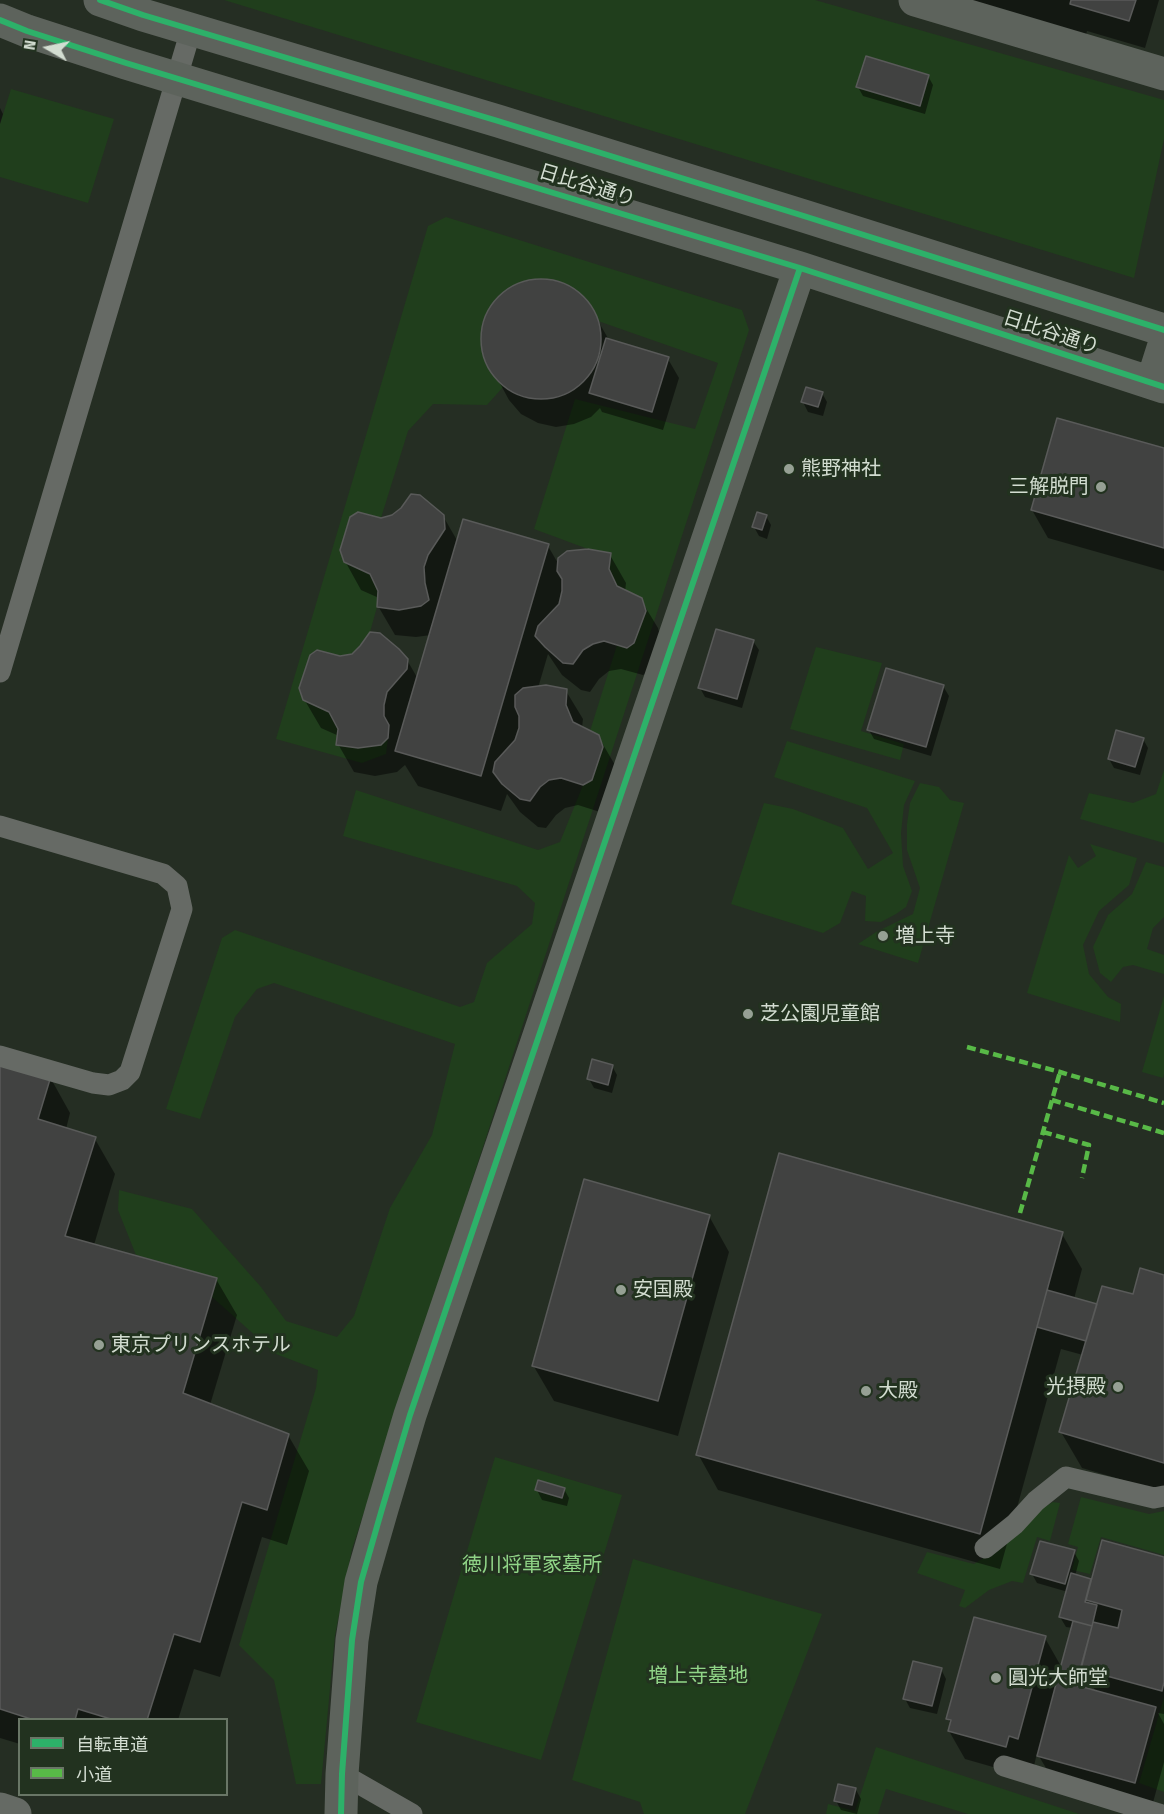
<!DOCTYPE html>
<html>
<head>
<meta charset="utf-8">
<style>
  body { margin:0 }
  #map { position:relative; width:1164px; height:1814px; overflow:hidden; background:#252e23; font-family:"Fira Sans Condensed","Noto Sans JP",sans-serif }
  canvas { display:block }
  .legend { position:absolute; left:18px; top:1718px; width:210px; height:78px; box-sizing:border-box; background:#22321f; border:2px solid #697666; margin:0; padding:8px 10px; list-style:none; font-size:18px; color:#d3ddd1 }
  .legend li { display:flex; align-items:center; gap:12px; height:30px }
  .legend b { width:30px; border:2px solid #697666 }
  .north { position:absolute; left:18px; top:18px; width:60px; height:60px; -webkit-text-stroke:4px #22321f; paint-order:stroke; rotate:279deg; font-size:16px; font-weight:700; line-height:24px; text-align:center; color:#d3ddd1 }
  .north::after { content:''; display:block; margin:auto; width:21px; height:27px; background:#d3ddd1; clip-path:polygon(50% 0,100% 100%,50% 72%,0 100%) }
</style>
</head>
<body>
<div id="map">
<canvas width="1164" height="1814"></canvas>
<ul class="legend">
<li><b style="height:8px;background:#2db169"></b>自転車道</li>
<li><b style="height:8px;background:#58b947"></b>小道</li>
</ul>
<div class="north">N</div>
</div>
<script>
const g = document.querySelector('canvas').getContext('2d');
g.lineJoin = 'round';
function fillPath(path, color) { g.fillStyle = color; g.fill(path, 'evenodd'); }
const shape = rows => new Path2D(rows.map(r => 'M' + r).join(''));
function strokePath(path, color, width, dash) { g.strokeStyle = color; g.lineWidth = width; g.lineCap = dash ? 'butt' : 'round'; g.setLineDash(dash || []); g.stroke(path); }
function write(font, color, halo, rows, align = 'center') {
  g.font = font + ' "Fira Sans Condensed","Noto Sans JP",sans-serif'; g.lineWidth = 6; g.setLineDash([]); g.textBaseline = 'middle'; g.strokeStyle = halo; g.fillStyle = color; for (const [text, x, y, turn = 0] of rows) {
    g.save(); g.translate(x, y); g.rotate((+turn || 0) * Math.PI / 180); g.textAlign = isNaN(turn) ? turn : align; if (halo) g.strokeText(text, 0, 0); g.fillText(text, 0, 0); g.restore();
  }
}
const green = shape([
  [224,0,815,0,1164,100,1164,139,1134,278],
  [11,89,114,119,88,203,0,177,0,124],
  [446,217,742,310,749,330,352,1549,335,1635,321,1784,296,1784,274,1680,239,1645,316,1388,318,1370,276,1354,212,1297,217,1278,136,1255,118,1210,119,1190,192,1209,261,1287,286,1321,337,1337,354,1316,390,1208,432,1135,455,1044,274,983,257,989,235,1017,200,1119,166,1109,222,938,235,930,460,1007,474,1002,487,963,532,924,535,903,517,886,343,836,356,790,538,850,560,842,583,785,603,747,599,735,590,731,617,645,627,648,634,643,646,611,642,598,617,586,609,569,588,549,534,529,575,399,695,429,718,363,598,321,590,304,577,291,561,282,543,279,525,281,508,289,495,301,485,317,482,336,483,355,491,372,504,386,487,405,433,404,408,431,381,518,358,512,350,517,340,550,344,562,370,574,378,591,377,607,370,632,360,646,352,654,340,656,317,650,310,655,299,688,329,712,338,729,337,745,358,748,381,745,388,738,386,754,362,763,276,739,428,226],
  [816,647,882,663,861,731,904,744,900,760,790,729],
  [787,741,915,781,904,805,901,833,903,866,912,891,906,907,896,914,881,922,865,921,866,896,852,891,840,923,823,933,731,904,764,803,793,809,843,828,868,869,893,853,867,808,774,777],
  [1164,770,1164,843,1080,819,1089,793,1133,803,1156,794],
  [920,783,939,787,950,800,964,803,918,963,858,944,876,932,913,914,920,888,907,850,907,824,910,803],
  [1090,844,1137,858,1129,885,1099,911,1083,945,1089,974,1108,997,1121,1004,1120,1022,1027,993,1069,855,1078,868,1096,856],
  [1146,862,1164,867,1164,917,1153,928,1147,949,1164,955,1164,974,1133,965,1123,967,1111,982,1100,973,1093,947,1108,915,1132,894],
  [1164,996,1164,1074,1163,1078,1142,1072],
  [495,1457,622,1495,541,1760,416,1722],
  [1081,1497,1149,1514,1164,1511,1164,1555,1101,1537,1090,1574,1072,1570,1078,1547,1068,1544],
  [1053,1502,1060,1503,1050,1541,1037,1537,1023,1583,1012,1581,989,1590,965,1608,959,1606,965,1590,917,1573,927,1552,974,1564,996,1550,1044,1507],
  [633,1559,822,1614,745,1814,644,1814,640,1802,572,1780],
  [1164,1697,1164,1792,1139,1783],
  [876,1747,1079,1814,968,1814,886,1789,878,1814,826,1814,828,1804,855,1811]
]);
const shadow = shape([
  [901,0,1159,0,1145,48,1087,31,1086,35],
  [928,76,933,85,925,114,863,96,858,87],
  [0,108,3,114,0,124],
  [543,280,561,284,576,292,589,305,609,340,668,359,679,378,663,430,602,412,600,408,591,417,574,424,556,427,538,423,521,414,509,400,484,354,483,336,487,317,496,302,509,290,525,283],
  [822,393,827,402,823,416,808,412,803,402],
  [1164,450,1164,571,1048,538,1032,510],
  [443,516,458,542,548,546,559,565,610,555,626,583,625,592,641,600,658,628,661,640,650,672,643,675,621,669,609,671,599,679,590,692,581,690,562,675,548,654,538,688,566,691,583,719,582,728,598,736,615,765,600,812,578,805,565,808,556,815,546,828,538,827,520,812,507,794,501,811,418,786,405,765,397,772,375,776,354,772,338,744,339,736,321,728,304,699,340,658,407,660,418,679,431,635,416,637,395,635,378,606,379,598,361,590,345,561,381,520],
  [766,516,771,525,767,539,759,536,754,527],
  [753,641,759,650,742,708,705,697,700,688],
  [943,686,949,696,931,756,874,739,869,730],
  [1143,739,1148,748,1140,775,1114,768,1109,759],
  [0,1063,50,1077,70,1113,66,1129,95,1139,115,1174,94,1245,216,1279,237,1315,210,1405,288,1435,309,1471,287,1545,262,1537,220,1677,194,1669,178,1720,20,1720,20,1744,0,1738],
  [612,1066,617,1075,612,1093,594,1088,589,1079],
  [709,1216,729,1252,678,1436,554,1401,533,1365],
  [1062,1234,1082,1269,1074,1299,1098,1305,1134,1296,1164,1276,1164,1492,1082,1468,1061,1432,1083,1355,1061,1349,1000,1569,718,1490,698,1454],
  [564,1489,569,1498,567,1506,542,1500,537,1490],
  [1074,1552,1079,1561,1075,1576,1090,1580,1092,1583,1164,1559,1164,1714,1158,1713,1164,1724,1164,1762,1151,1810,1055,1783,1037,1753,1034,1766,1021,1775,965,1759,949,1731,951,1724,948,1719,1045,1638,1062,1668,1073,1628,1066,1627,1060,1617,1068,1592,1037,1583,1032,1574],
  [1086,1674,1096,1692,1082,1688],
  [941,1669,946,1679,937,1714,910,1708,905,1699],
  [856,1790,861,1799,857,1814,841,1810,836,1801]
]);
const building = shape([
  [1071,0,1136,0,1129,21,1070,4,1071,0],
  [866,56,929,75,920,106,856,87,866,56],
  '481 339a60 60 0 1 1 120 0a60 60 0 1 1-120 0Z',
  [606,338,669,357,652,412,589,393,606,338],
  [806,387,823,392,818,407,801,402,806,387],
  [1057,418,1164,448,1164,548,1031,510,1057,418],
  [411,494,420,495,444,515,445,529,428,555,424,567,425,583,429,600,421,606,399,610,377,607,378,591,370,574,344,562,340,550,350,517,358,512,381,518,392,515,401,508,411,494],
  [757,512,767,515,762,530,752,527,757,512],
  [463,519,549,544,481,776,395,751,463,519],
  [588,549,611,553,609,569,617,586,642,598,646,611,634,643,627,648,604,641,593,644,583,650,573,664,563,663,545,647,535,636,538,626,559,604,562,591,562,579,557,571,558,558,567,551,588,549],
  [716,629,754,640,737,699,698,688,716,629],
  [370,632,380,633,399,649,408,659,407,669,387,692,384,705,384,716,389,725,388,738,381,745,358,748,336,745,338,729,329,712,303,700,299,688,310,655,317,650,340,656,352,654,360,646,370,632],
  [886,668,944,685,926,747,867,730,886,668],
  [546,685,567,689,566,705,573,722,599,735,603,747,592,780,583,785,561,778,549,780,540,787,530,801,520,799,502,784,493,772,495,762,515,740,519,728,519,716,515,707,515,695,523,688,546,685],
  [1116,730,1144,738,1135,767,1108,759,1116,730],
  [592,1059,613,1065,608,1085,587,1079,592,1059],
  [0,1061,51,1076,38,1119,96,1137,65,1236,217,1278,183,1393,289,1434,267,1510,242,1502,200,1642,174,1634,147,1720,114,1720,78,1709,75,1720,34,1720,0,1709,0,1061],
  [779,1153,1063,1232,980,1534,696,1455,779,1153],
  [584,1179,710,1215,658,1401,532,1366,584,1179],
  [1140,1268,1164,1275,1164,1463,1059,1432,1102,1286,1133,1294,1140,1268],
  [1047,1290,1097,1304,1086,1341,1037,1327,1047,1290],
  [538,1480,565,1488,562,1498,535,1490,538,1480],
  [1102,1540,1164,1557,1164,1682,1162,1691,1081,1669,1093,1622,1118,1628,1122,1610,1086,1600,1102,1540],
  [1040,1541,1075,1550,1065,1584,1030,1574,1040,1541],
  [1071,1573,1091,1579,1085,1602,1097,1605,1092,1626,1059,1617,1071,1573],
  [974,1617,1046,1636,1018,1739,1009,1736,1006,1747,948,1731,951,1720,946,1719,974,1617],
  [1073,1621,1092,1626,1076,1685,1057,1680,1073,1621],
  [913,1661,942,1668,932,1706,903,1699,913,1661],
  [1057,1680,1156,1707,1135,1783,1037,1756,1057,1680],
  [838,1784,856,1788,852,1805,834,1801,838,1784]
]);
const lane = shape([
  [0,672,191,30],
  [0,826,163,874,177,886,182,909,130,1072,122,1080,109,1085,93,1083,0,1056],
  [985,1548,1015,1524,1036,1501,1066,1477,1154,1498,1164,1496],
  [1004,1766,1159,1814],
  [342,1774,412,1814]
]);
const secondary = shape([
  [100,0,143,15,498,121,807,217,1164,330],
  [915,0,1164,74],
  [0,20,27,31,126,63,800,268,1164,387],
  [1152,383,1164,345],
  [341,1814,342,1774,352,1640,361,1582,382,1509,410,1415,800,268]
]);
const primary = shape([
  [0,1809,15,1814]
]);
const quiet = shape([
  [967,1047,1060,1072,1164,1103],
  [1052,1100,1164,1133],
  [1043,1132,1089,1145,1082,1178],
  [1020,1213,1060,1072]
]);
const cycleway = shape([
  [100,0,143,15,498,121,807,217,1164,330],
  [0,20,27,31,126,63,800,268,1164,387],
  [341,1814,342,1774,352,1640,361,1582,382,1509,410,1415,800,268]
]);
const markers = [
  [789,469,6,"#96a094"],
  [1101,487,6,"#96a094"],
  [883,936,6,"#96a094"],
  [748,1014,6,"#96a094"],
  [621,1290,6,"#96a094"],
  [99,1345,6,"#96a094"],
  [1118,1387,6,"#96a094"],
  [866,1391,6,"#96a094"],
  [996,1678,6,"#96a094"]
];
const streetNames = [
  ["日比谷通り",587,186,17],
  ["日比谷通り",1051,333,18]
];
const poiNames = [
  ["熊野神社",801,469],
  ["三解脱門",1089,487,"right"],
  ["増上寺",895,936],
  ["芝公園児童館",760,1014],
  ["安国殿",633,1290],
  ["東京プリンスホテル",111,1345],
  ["光摂殿",1106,1387,"right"],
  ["大殿",878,1391],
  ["圓光大師堂",1008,1678]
];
const parkNames = [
  ["徳川将軍家墓所",532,1565],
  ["増上寺墓地",698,1676]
];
fillPath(green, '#203e1c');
fillPath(shadow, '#0007');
fillPath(building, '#414241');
strokePath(building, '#595a59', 1.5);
strokePath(lane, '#666a65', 21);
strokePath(secondary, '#5d635c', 33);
strokePath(primary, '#656a64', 33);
strokePath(quiet, '#58b947', 4.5, [9, 4.5]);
strokePath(cycleway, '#2db169', 6);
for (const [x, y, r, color] of markers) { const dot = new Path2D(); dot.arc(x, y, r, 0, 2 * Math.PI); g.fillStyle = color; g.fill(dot); strokePath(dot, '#22321f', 2); }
write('20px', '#d3ddd1', '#22321f', streetNames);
write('20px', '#d3ddd1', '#22321f', poiNames, 'left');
write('20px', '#90d487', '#22321f', parkNames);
</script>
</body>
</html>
